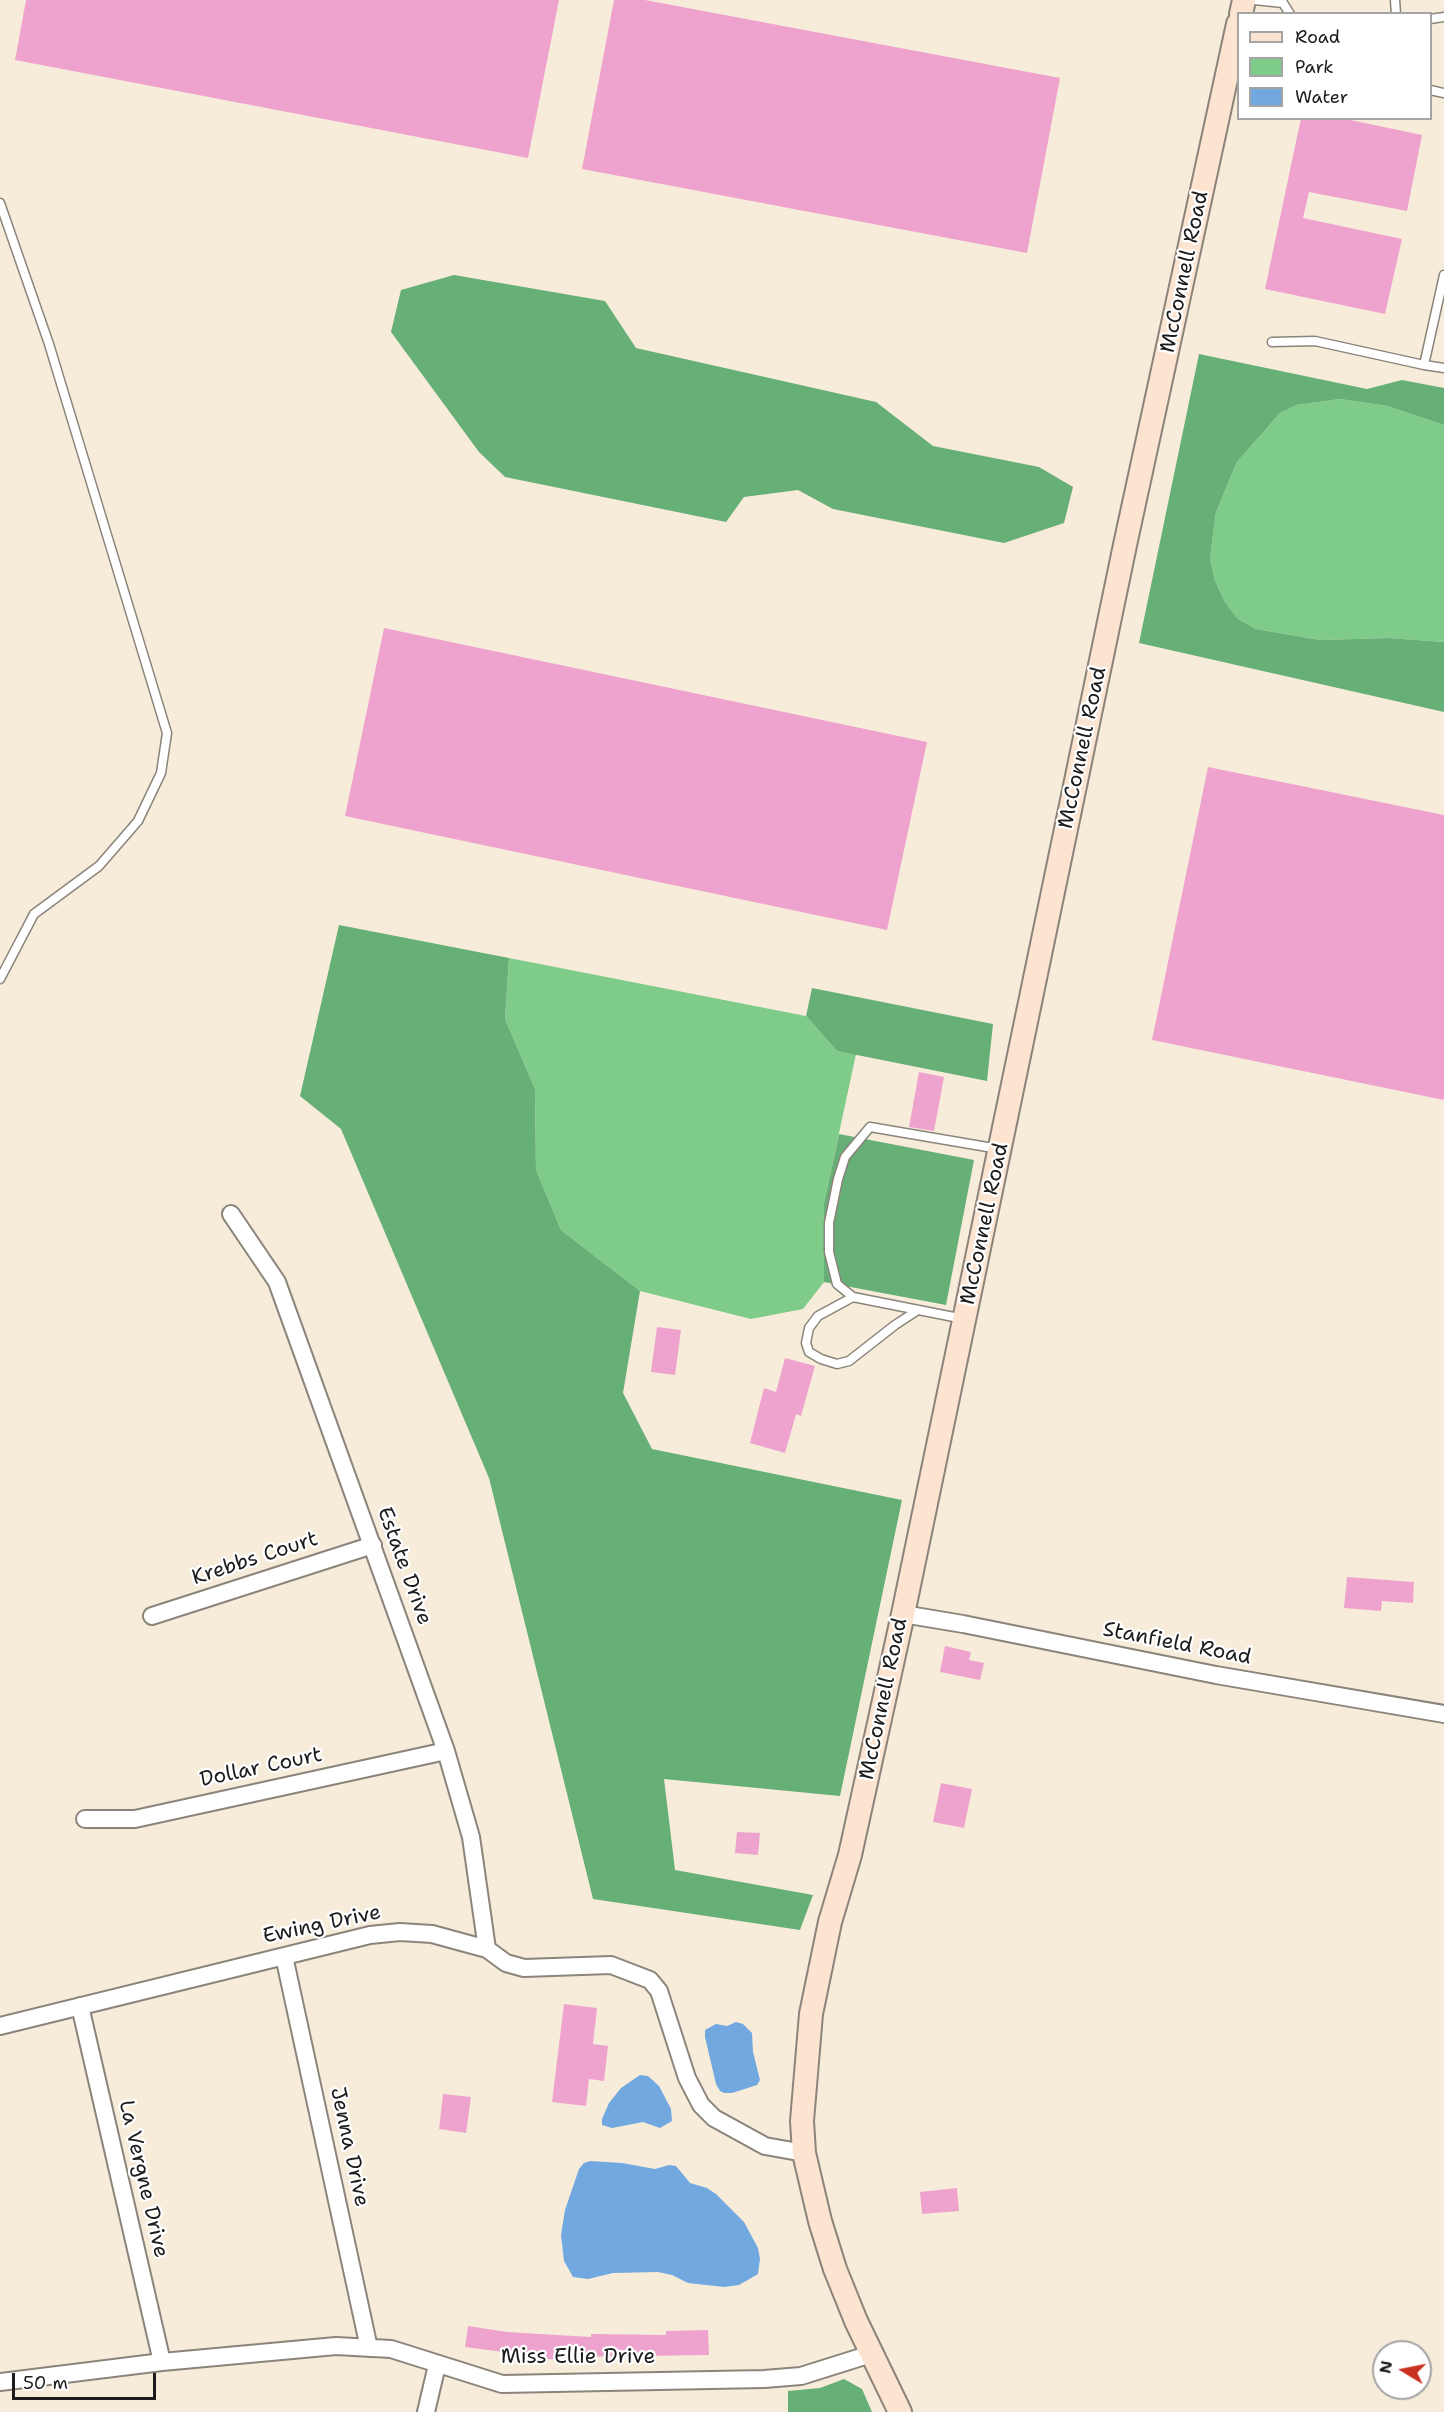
<!DOCTYPE html>
<html>
<head>
<meta charset="utf-8">
<style>
  body { margin:0 }
  #map { position:relative; width:1444px; height:2412px; overflow:hidden; background:#f7ecda; font-family:"Shantell Sans",sans-serif }
  canvas { display:block }
  .legend { position:absolute; left:1237px; top:12px; width:195px; height:108px; box-sizing:border-box; background:#fff; border:2px solid #a4a4a4; margin:0; padding:8px 10px; list-style:none; font-size:18px; color:#1c1c1c }
  .legend li { display:flex; align-items:center; gap:12px; height:30px }
  .legend b { width:30px; border:2px solid #a4a4a4 }
  .north { position:absolute; left:1372px; top:2340px; width:60px; height:60px; box-sizing:border-box; background:#fff; border:2px solid #a4a4a4; border-radius:50%; rotate:280deg; font-size:16px; font-weight:700; line-height:24px; text-align:center; color:#1c1c1c }
  .north::after { content:''; display:block; margin:auto; width:21px; height:27px; background:#c8321e; clip-path:polygon(50% 0,100% 100%,50% 72%,0 100%) }
  .scale { position:absolute; left:12px; top:2373px; width:144px; height:27px; box-sizing:border-box; border:3px solid #1c1c1c; border-top:0; padding-left:8px; font-size:18px; line-height:21px; white-space:nowrap; color:#1c1c1c; -webkit-text-stroke:4px #fff; paint-order:stroke }
</style>
</head>
<body>
<div id="map">
<canvas width="1444" height="2412"></canvas>
<ul class="legend">
<li><b style="height:8px;background:#fde4d1"></b>Road</li>
<li><b style="height:16px;background:#7ecb8a"></b>Park</li>
<li><b style="height:16px;background:#72a8e0"></b>Water</li>
</ul>
<div class="north">N</div>
<div class="scale">50 m</div>
</div>
<script>
const g = document.querySelector('canvas').getContext('2d');
g.lineJoin = 'round';
function fillPath(path, color) { g.fillStyle = color; g.fill(path, 'evenodd'); }
const shape = rows => new Path2D(rows.map(r => 'M' + r).join(''));
function strokePath(path, color, width, dash) { g.strokeStyle = color; g.lineWidth = width; g.lineCap = dash ? 'butt' : 'round'; g.setLineDash(dash || []); g.stroke(path); }
function write(font, color, halo, rows, align = 'center') {
  g.font = font + ' "Shantell Sans",sans-serif'; g.lineWidth = 4.5; g.setLineDash([]); g.textBaseline = 'middle'; g.strokeStyle = halo; g.fillStyle = color; for (const [text, x, y, turn = 0] of rows) {
    g.save(); g.translate(x, y); g.rotate((+turn || 0) * Math.PI / 180); g.textAlign = isNaN(turn) ? turn : align; if (halo) g.strokeText(text, 0, 0); g.fillText(text, 0, 0); g.restore();
  }
}
const green = shape([
  [1340,399,1387,406,1444,425,1444,642,1389,638,1320,640,1256,629,1238,619,1225,602,1215,581,1210,559,1216,512,1237,462,1280,413,1297,405],
  [509,958,806,1016,837,1051,856,1054,824,1203,824,1282,803,1309,751,1319,640,1291,561,1230,536,1170,535,1089,505,1019]
]);
const forest = shape([
  [454,275,605,301,636,348,876,402,933,446,1039,467,1073,487,1064,523,1004,543,833,509,798,490,744,497,726,522,505,477,479,452,391,332,401,290],
  [1199,354,1367,389,1402,380,1444,388,1444,425,1387,406,1340,399,1297,405,1280,413,1237,462,1216,512,1210,559,1215,581,1225,602,1238,619,1256,629,1320,640,1389,638,1444,642,1444,712,1139,643],
  [339,925,509,958,505,1019,535,1089,536,1170,561,1230,640,1291,623,1393,652,1449,902,1500,840,1796,664,1779,675,1870,813,1895,800,1930,593,1899,489,1478,341,1129,300,1096],
  [812,988,993,1024,987,1081,837,1051,806,1016],
  [839,1134,974,1160,946,1305,824,1282,824,1203],
  [844,2379,862,2389,872,2412,788,2412,788,2391,820,2388]
]);
const water = shape([
  [736,2022,743,2024,752,2033,753,2052,760,2080,757,2085,732,2093,724,2093,720,2091,716,2084,705,2037,705,2030,716,2024,727,2026],
  [640,2075,648,2076,659,2086,671,2109,672,2121,660,2128,643,2122,612,2128,602,2125,602,2119,609,2103,621,2088],
  [590,2161,622,2163,655,2169,669,2165,676,2166,690,2183,707,2188,716,2194,744,2222,758,2248,760,2259,758,2274,739,2285,724,2287,688,2283,672,2275,658,2272,613,2273,588,2279,573,2277,564,2261,561,2235,565,2210,579,2169,584,2163]
]);
const building = shape([
  [26,0,559,0,528,158,15,60],
  [614,0,645,0,1060,78,1027,253,582,169],
  [1301,118,1341,118,1422,135,1407,211,1309,192,1303,218,1402,239,1385,314,1265,289],
  [384,628,927,742,887,930,345,816],
  [1208,767,1444,815,1444,1100,1152,1040],
  [919,1072,944,1077,934,1131,909,1127],
  [657,1327,681,1330,675,1375,651,1372],
  [785,1358,815,1366,801,1416,796,1414,785,1453,750,1443,764,1388,776,1392],
  [1347,1577,1414,1582,1413,1603,1382,1601,1381,1611,1344,1608],
  [945,1646,971,1652,969,1660,984,1663,980,1680,940,1672],
  [941,1783,972,1789,964,1828,933,1822],
  [737,1832,760,1833,758,1855,735,1853],
  [564,2004,597,2008,593,2044,608,2046,604,2081,589,2079,586,2106,552,2102],
  [443,2094,471,2097,466,2133,439,2129],
  [957,2188,959,2211,922,2214,920,2192],
  [468,2326,507,2332,591,2337,591,2334,666,2335,666,2331,708,2330,709,2355,568,2357,568,2360,526,2358,526,2355,465,2347]
]);
const lane = shape([
  [1254,0,1283,3],
  [1395,0,1396,14],
  [1283,3,1290,14],
  [1430,19,1444,17],
  [1430,90,1444,93],
  [0,203,49,344,167,733,161,773,138,821,99,866,34,914,0,979],
  [1272,342,1315,341,1424,365,1444,275],
  [1424,365,1444,368],
  [853,1297,818,1316,809,1328,806,1343,809,1352,821,1359,837,1364,849,1361,895,1325,918,1310],
  [964,1319,853,1297,837,1284,829,1252,829,1223,838,1179,845,1157,870,1127,999,1149]
]);
const street = shape([
  [231,1214,277,1282,446,1751,471,1837,487,1949],
  [903,1614,963,1624,1216,1675,1444,1714],
  [152,1616,373,1545],
  [85,1819,135,1819,446,1751],
  [284,1956,369,2348],
  [80,2006,162,2362],
  [0,2026,370,1935,400,1932,432,1934,487,1949,506,1963,524,1968,611,1965,650,1980,659,1991,687,2078,701,2105,714,2118,765,2146,804,2153],
  [0,2382,162,2362,336,2346,391,2349,502,2384,764,2379,801,2376,871,2354],
  [426,2412,437,2365]
]);
const secondary = shape([
  [1241,14,1244,0],
  [900,2412,856,2321,835,2269,820,2221,804,2153,802,2121,811,2014,830,1922,850,1855,903,1614,1125,545,1238,24]
]);
const streetNames = [
  ["McConnell Road",1185,272,-78],
  ["McConnell Road",1083,748,-78],
  ["McConnell Road",985,1224,-78],
  ["Krebbs Court",255,1559,-18],
  ["Estate Drive",404,1566,70],
  ["Stanfield Road",1177,1644,11],
  ["McConnell Road",884,1699,-78],
  ["Dollar Court",261,1768,-12],
  ["Ewing Drive",322,1925,-12],
  ["Jenna Drive",349,2147,78],
  ["La Vergne Drive",143,2179,77],
  ["Miss Ellie Drive",578,2358]
];
fillPath(green, '#7ecb8a');
fillPath(forest, '#66af76');
fillPath(water, '#72a8e0');
fillPath(building, '#eea3ce');
strokePath(lane, '#8a847b', 11);
strokePath(street, '#8a847b', 20);
strokePath(secondary, '#8a847b', 26);
strokePath(lane, '#fff', 8);
strokePath(street, '#fff', 16);
strokePath(secondary, '#fde4d1', 22);
write('21px', '#1c1c1c', '#fff', streetNames);
</script>
</body>
</html>
